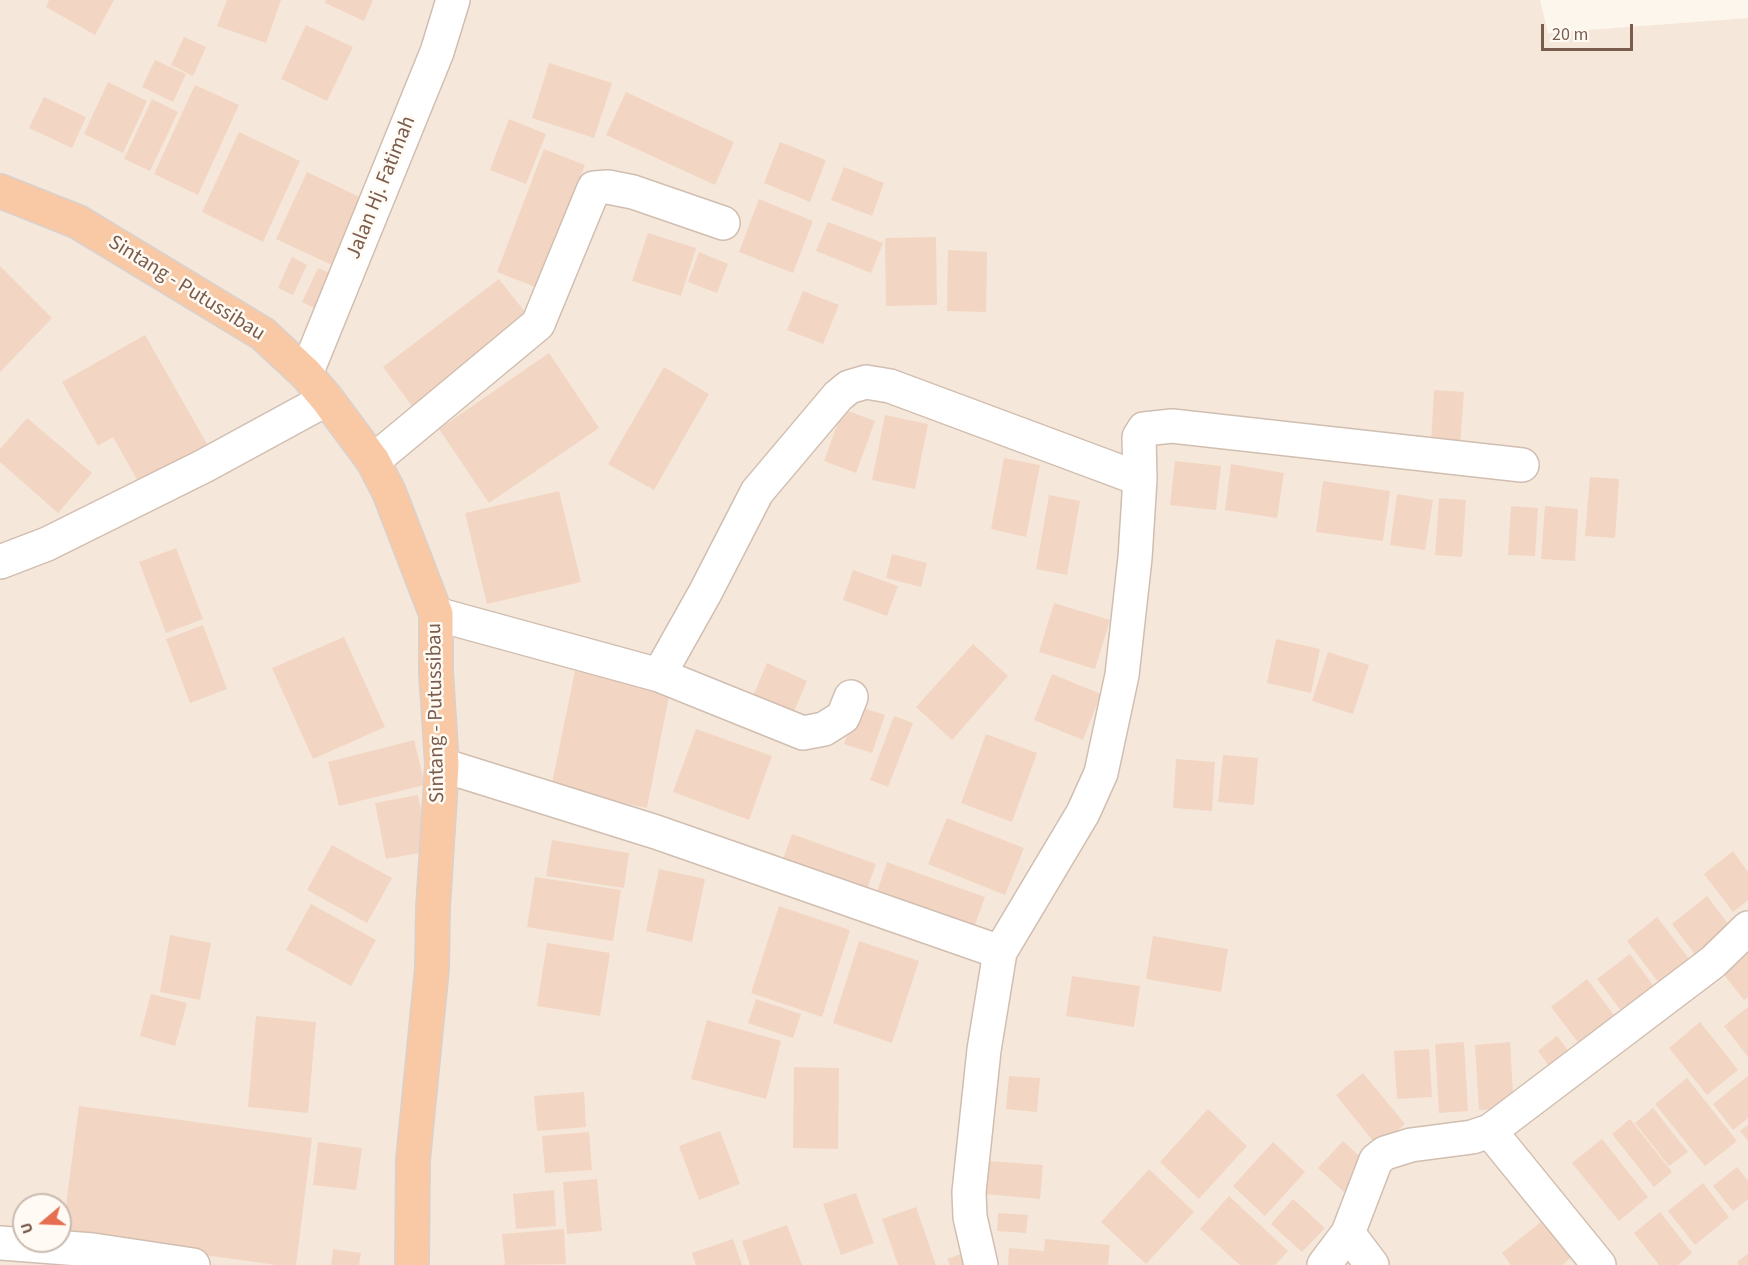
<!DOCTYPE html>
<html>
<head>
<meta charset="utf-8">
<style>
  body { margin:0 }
  #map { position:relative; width:1748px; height:1265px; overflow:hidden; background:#fdf6ec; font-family:"Source Sans 3",sans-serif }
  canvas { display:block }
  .north { position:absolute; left:12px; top:1193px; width:60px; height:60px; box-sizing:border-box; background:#fffaf3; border:2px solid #cabbb1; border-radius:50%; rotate:251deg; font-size:16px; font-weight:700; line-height:24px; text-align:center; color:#7a5c4d }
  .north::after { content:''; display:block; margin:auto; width:21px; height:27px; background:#e76f51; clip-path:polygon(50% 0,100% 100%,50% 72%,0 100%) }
  .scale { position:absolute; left:1541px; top:24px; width:92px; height:27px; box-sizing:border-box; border:3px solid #7a5c4d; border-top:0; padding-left:8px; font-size:18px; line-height:21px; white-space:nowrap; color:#7a5c4d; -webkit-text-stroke:4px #fffaf3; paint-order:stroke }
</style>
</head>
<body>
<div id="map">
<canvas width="1748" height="1265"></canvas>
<div class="north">U</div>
<div class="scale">20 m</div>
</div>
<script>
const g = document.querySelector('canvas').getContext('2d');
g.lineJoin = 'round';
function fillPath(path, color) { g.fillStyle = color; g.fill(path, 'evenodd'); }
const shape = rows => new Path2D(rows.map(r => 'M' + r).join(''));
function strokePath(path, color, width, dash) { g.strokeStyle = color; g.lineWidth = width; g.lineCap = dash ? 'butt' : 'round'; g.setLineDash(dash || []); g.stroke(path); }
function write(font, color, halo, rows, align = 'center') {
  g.font = font + ' "Source Sans 3",sans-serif'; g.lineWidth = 5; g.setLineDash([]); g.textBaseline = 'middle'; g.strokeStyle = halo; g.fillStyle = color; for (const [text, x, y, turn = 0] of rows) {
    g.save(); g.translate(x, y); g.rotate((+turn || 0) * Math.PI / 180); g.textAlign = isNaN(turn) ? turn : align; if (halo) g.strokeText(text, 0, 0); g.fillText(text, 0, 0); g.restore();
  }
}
const residential = shape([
  [0,0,1540,0,1548,33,1748,18,1748,1265,0,1265],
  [24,1205,60,1205,60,1241,24,1241]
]);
const building = shape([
  [49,0,114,0,95,35,46,7],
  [227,0,281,0,266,43,217,26],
  [326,0,373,0,364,21,325,3],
  [306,25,353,47,327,101,281,79],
  [184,37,206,47,193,76,171,65],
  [155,60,186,74,173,102,142,87],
  [549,63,612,83,594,138,532,118],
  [108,82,147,101,123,153,84,134],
  [195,85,239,105,198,195,154,174],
  [626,92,734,142,715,185,606,135],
  [44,97,86,117,72,148,29,128],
  [152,99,178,112,150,171,124,159],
  [509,119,546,134,526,184,490,170],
  [239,132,300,161,263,242,202,212],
  [780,142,826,160,810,202,764,183],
  [544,149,585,165,538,288,497,272],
  [844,167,884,183,872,216,831,200],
  [307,172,364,199,334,266,276,239],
  [759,199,813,221,793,273,739,252],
  [828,222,883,243,871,273,816,251],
  [648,233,696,248,681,296,632,281],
  [936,237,937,305,886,306,885,238],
  [948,250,987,252,986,312,947,311],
  [699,252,728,264,717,293,688,282],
  [292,257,307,265,293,295,278,288],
  [0,266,52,318,0,372],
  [318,268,342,278,326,314,302,302],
  [499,279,532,321,415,410,383,367],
  [803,291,839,305,823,344,787,330],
  [145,335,207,444,139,483,113,437,98,446,62,382],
  [549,353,599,428,489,503,439,429],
  [664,367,709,394,654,490,608,464],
  [1434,390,1464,392,1460,446,1431,443],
  [843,409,875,421,856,473,824,461],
  [885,415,928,424,915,489,872,480],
  [27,418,92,473,58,513,0,462,0,449],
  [1004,458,1040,465,1026,537,991,529],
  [1175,461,1221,466,1216,510,1170,505],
  [1231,464,1284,473,1277,518,1225,510],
  [1590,477,1619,479,1615,538,1585,536],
  [1323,481,1390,491,1383,541,1316,532],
  [559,491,581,582,487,604,465,513],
  [1397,494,1433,500,1425,550,1390,545],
  [1049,495,1080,501,1067,575,1036,569],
  [1439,498,1466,500,1462,557,1435,555],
  [1511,506,1538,508,1535,556,1508,555],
  [1545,506,1578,509,1575,561,1541,559],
  [176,548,203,619,166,633,139,562],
  [892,554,927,563,921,587,886,578],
  [853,570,898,586,887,616,843,600],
  [1054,603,1110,620,1095,669,1039,652],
  [203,625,227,689,190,703,166,639],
  [344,637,385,727,313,759,272,668],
  [1276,639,1320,649,1311,693,1267,683],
  [973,644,1008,676,952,740,916,707],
  [1328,652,1369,665,1353,714,1312,701],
  [767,663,807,681,792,716,752,699],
  [575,671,670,691,647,808,551,788],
  [1052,674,1101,694,1083,740,1034,720],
  [857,706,885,715,872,753,844,744],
  [894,716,913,723,888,787,870,780],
  [696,729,772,756,749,820,673,792],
  [986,734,1037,753,1012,822,961,803],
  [414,740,425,785,339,806,328,762],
  [1223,755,1258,758,1254,805,1218,802],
  [1176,759,1215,762,1212,811,1173,808],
  [418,795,429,851,386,859,375,803],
  [947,818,1024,848,1005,895,928,864],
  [792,834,876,864,862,903,778,873],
  [552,840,629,853,624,888,546,876],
  [332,845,392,878,367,923,307,890],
  [1733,851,1748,872,1748,900,1733,912,1704,874],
  [887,862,985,897,970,938,873,904],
  [659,869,705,879,692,942,646,931],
  [535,877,621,890,613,941,527,927],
  [1707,896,1732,929,1697,957,1672,924],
  [311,904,376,940,351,986,286,950],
  [779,906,850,930,822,1017,751,993],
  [1657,917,1693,964,1662,987,1627,941],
  [170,935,211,943,200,1000,160,992],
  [1153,936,1228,949,1221,992,1146,979],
  [859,941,919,961,892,1043,833,1023],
  [547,943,610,953,600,1016,537,1006],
  [1748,950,1748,997,1744,1000,1721,971],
  [1630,954,1655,988,1623,1013,1597,979],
  [1072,976,1140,986,1134,1027,1066,1016],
  [1587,979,1619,1022,1584,1050,1551,1007],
  [151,994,187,1003,175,1046,140,1036],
  [756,999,801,1014,793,1038,748,1023],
  [1748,1007,1748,1057,1724,1026],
  [256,1016,316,1022,308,1113,248,1107],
  [707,1020,781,1041,766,1099,691,1079],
  [1700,1022,1738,1070,1707,1095,1669,1048],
  [1557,1036,1577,1062,1557,1077,1538,1051],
  [1464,1042,1468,1111,1439,1113,1435,1044],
  [1510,1042,1514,1108,1479,1110,1475,1045],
  [1429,1049,1432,1097,1397,1099,1394,1051],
  [794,1067,839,1068,838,1149,793,1148],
  [1363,1073,1405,1124,1378,1147,1336,1095],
  [1009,1076,1040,1078,1037,1112,1006,1109],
  [1748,1076,1748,1118,1733,1130,1713,1104],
  [1687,1078,1737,1141,1705,1166,1655,1104],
  [584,1092,586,1127,537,1131,534,1096],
  [79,1106,312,1138,296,1265,276,1265,62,1235],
  [1653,1108,1688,1152,1669,1166,1635,1123],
  [1208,1109,1247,1146,1199,1199,1160,1162],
  [1630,1119,1672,1172,1654,1187,1612,1134],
  [1748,1125,1748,1141,1740,1131],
  [720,1131,740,1184,699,1200,679,1146],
  [589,1132,592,1170,545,1173,542,1136],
  [1602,1139,1648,1197,1619,1221,1572,1163],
  [1343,1141,1369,1165,1344,1192,1318,1168],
  [318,1142,362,1148,356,1190,313,1185],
  [1273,1142,1305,1172,1265,1216,1233,1186],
  [988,1161,1043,1165,1040,1199,985,1194],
  [1737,1167,1748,1181,1748,1199,1733,1211,1713,1186],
  [1149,1169,1194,1212,1146,1264,1101,1222],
  [597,1179,602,1231,567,1234,563,1182],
  [1703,1183,1729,1217,1695,1245,1668,1211],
  [554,1190,556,1226,516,1229,513,1194],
  [856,1193,874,1243,841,1255,823,1204],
  [1229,1196,1288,1251,1275,1265,1240,1265,1200,1229],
  [1293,1199,1325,1228,1302,1252,1271,1224],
  [916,1207,936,1265,898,1265,882,1219],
  [1660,1212,1692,1253,1678,1265,1659,1265,1634,1233],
  [998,1213,1028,1215,1026,1233,997,1231],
  [1552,1213,1581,1249,1562,1265,1511,1265,1502,1253],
  [787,1225,802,1265,750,1265,742,1241],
  [564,1229,566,1264,505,1265,502,1234],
  [733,1239,742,1265,696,1265,692,1253],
  [1045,1239,1110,1245,1108,1265,1008,1265,1009,1248,1044,1251],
  [333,1249,361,1253,359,1265,331,1265],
  [969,1251,975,1265,950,1265,947,1259],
  [1748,1254,1748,1265,1739,1265,1737,1262]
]);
const minor = shape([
  [306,374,437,52,453,0],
  [373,461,538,324,594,188,608,187,633,192,723,223],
  [0,562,47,544,204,466,327,399],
  [436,614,659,675,803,733,824,729,843,717,851,697],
  [659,675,705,593,757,492,838,396,849,387,866,382,890,386,1140,479],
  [442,765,656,832,1000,952],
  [1490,1131,1599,1265],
  [1348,1233,1372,1265],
  [0,1243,93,1250,193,1265],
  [981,1265,970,1217,969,1192,984,1050,1000,952,1083,813,1101,773,1122,675,1135,558,1140,479,1139,437,1144,429,1172,426,1522,465],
  [1324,1265,1348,1233,1376,1160,1385,1153,1411,1145,1472,1137,1490,1131,1713,962,1748,928]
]);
const trunk = shape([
  [0,191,78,222,263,334,306,374,327,399,373,461,389,492,436,614,436,672,442,765,433,908,432,968,413,1160,412,1265]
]);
const streetNames = [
  ["Jalan Hj. Fatimah",382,188,-68],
  ["Sintang - Putussibau",186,289,32],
  ["Sintang - Putussibau",437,713,-91]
];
fillPath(residential, '#f5e8da');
fillPath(building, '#f3d5c3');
strokePath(minor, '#d1beb0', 36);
strokePath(trunk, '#dad1cd', 36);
strokePath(minor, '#fff', 33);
strokePath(trunk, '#f9c8a4', 33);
write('21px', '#7a5c4d', '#fffaf3', streetNames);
</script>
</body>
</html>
